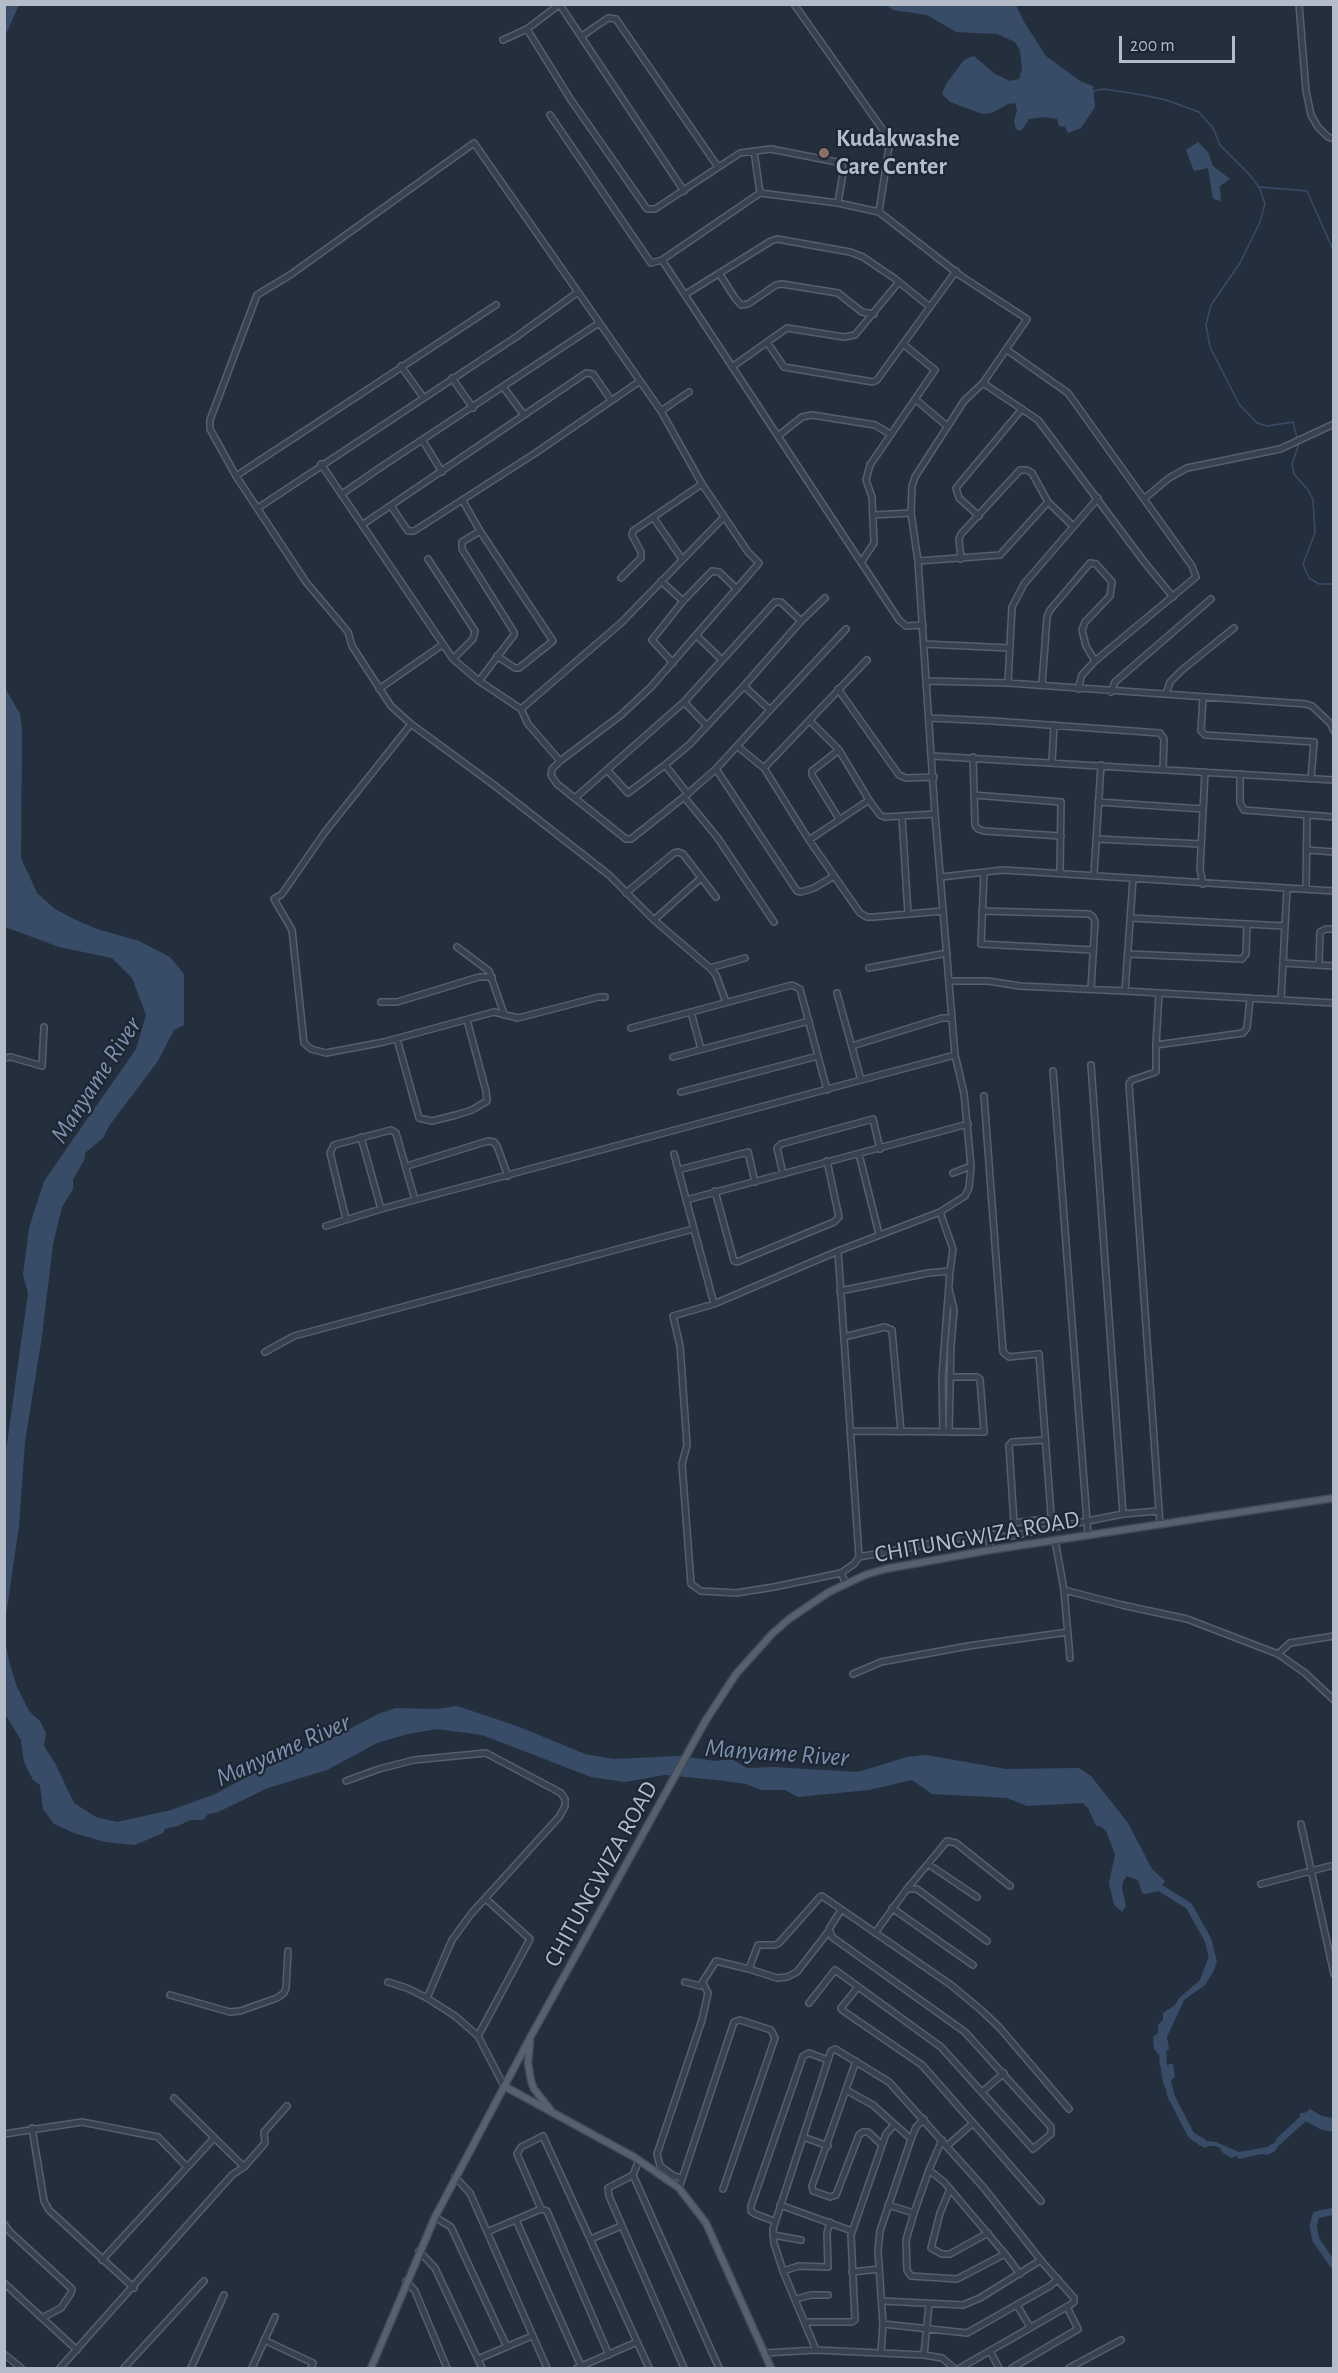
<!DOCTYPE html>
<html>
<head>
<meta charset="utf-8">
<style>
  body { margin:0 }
  #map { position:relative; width:1338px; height:2373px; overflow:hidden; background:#242f3e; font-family:"Alegreya Sans",sans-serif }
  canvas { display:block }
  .frame { position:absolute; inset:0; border:6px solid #b4bcc9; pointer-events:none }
  .scale { position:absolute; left:1119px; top:36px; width:116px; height:27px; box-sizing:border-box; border:3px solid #b4bcc9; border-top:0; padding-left:8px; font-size:18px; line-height:21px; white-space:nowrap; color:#b4bcc9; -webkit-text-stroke:4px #1d2633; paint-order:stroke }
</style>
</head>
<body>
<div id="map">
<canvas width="1338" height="2373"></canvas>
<div class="frame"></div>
<div class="scale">200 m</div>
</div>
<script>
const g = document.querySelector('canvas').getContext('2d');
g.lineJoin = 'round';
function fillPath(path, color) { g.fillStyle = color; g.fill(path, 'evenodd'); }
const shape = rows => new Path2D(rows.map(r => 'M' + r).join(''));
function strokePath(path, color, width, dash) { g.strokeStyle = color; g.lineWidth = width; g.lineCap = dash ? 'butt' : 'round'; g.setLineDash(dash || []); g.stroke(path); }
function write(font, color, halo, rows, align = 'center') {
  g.font = font + ' "Alegreya Sans",sans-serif'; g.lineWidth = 4.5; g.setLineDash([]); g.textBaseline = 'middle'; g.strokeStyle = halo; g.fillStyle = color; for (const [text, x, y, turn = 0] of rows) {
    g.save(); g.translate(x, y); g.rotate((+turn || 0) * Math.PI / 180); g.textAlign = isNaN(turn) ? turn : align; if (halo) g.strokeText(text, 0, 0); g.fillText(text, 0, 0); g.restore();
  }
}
const water = shape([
  [5,4,19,5,5,36,4,5],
  [886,5,1016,5,1024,22,1046,56,1080,81,1093,86,1095,107,1081,128,1068,133,1065,127,1059,126,1057,119,1045,117,1029,119,1021,131,1016,129,1014,121,1017,110,1015,103,1008,104,992,113,982,114,950,102,942,94,946,84,964,60,974,56,995,74,1010,81,1019,79,1022,68,1020,51,1015,42,997,34,956,32,927,15,893,10],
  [1198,142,1208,152,1213,166,1230,179,1220,186,1221,201,1213,199,1208,168,1194,171,1186,150],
  [5,688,20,714,22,730,21,858,37,893,55,909,76,920,97,929,139,941,170,957,184,974,184,1025,174,1030,158,1061,109,1126,103,1138,85,1153,85,1158,73,1180,73,1189,62,1207,53,1244,42,1336,25,1442,19,1526,5,1622,5,1458,28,1293,23,1275,29,1228,44,1181,136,1049,146,1015,132,978,112,958,59,947,5,927],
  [4,1634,9,1661,17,1687,29,1711,40,1721,46,1733,44,1746,55,1763,74,1803,96,1817,117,1822,171,1810,213,1795,253,1774,288,1758,294,1751,319,1745,378,1714,396,1708,437,1709,457,1706,517,1726,585,1754,613,1759,680,1756,715,1761,732,1759,747,1768,774,1767,858,1772,907,1757,926,1755,1006,1769,1079,1768,1091,1776,1128,1823,1152,1869,1165,1881,1159,1891,1145,1894,1142,1893,1138,1880,1127,1876,1123,1881,1122,1888,1126,1906,1122,1912,1114,1905,1109,1883,1115,1854,1106,1831,1100,1826,1096,1826,1088,1808,1083,1803,1027,1806,1007,1798,932,1794,912,1780,869,1790,798,1797,785,1790,761,1790,746,1784,717,1780,665,1775,625,1782,591,1777,482,1735,437,1729,408,1734,377,1743,327,1770,268,1788,218,1812,208,1814,203,1820,190,1820,178,1826,165,1829,163,1833,135,1845,105,1842,74,1833,54,1824,43,1809,40,1785,33,1780,24,1762,21,1740,5,1714],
  [1209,1956,1217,1961,1214,1970,1205,1985,1184,2000,1167,2037,1169,2049,1159,2055,1154,2049,1153,2037,1158,2033,1158,2025,1163,2020,1163,2013,1175,2005,1179,1998,1200,1980],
  [1169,2064,1173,2064,1175,2077,1171,2080,1171,2090,1167,2090,1164,2086,1161,2073],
  [1310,2109,1322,2116,1333,2118,1333,2132,1320,2129,1300,2118,1300,2113,1305,2113],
  [1280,2136,1286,2136,1285,2140,1282,2140,1275,2151,1268,2155,1261,2154,1239,2159,1236,2156,1232,2158,1223,2153,1220,2148,1215,2146,1199,2146,1196,2140,1204,2138,1206,2141,1216,2142,1239,2152,1267,2147,1276,2142]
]);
const stream = shape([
  [1093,91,1104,89,1143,95,1166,100,1199,112,1213,128,1220,145,1249,174,1259,187,1265,204,1260,222,1240,263,1211,305,1206,325,1210,347,1239,404,1257,423,1267,426,1293,422,1297,438],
  [1259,187,1307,191,1334,252],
  [1299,443,1292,464,1294,474,1309,491,1313,500,1315,533,1303,564,1309,578,1319,584,1334,584]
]);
const river = shape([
  [1154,1884,1189,1906,1208,1940,1213,1960,1211,1964],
  [1163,2045,1163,2063,1171,2096,1191,2135,1205,2144],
  [1279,2141,1306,2116,1309,2117],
  [1334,2211,1316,2215,1313,2226,1316,2240,1334,2266]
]);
const minor = shape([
  [794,4,890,140,879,212],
  [1299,4,1306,91,1311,115,1318,127,1328,137,1334,139],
  [560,5,684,191],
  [527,29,560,4],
  [582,36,608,18,616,19,718,167],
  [503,40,527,29,571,100,647,209,655,209,740,153,771,149,842,163,843,173,838,203],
  [550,115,651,263,662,260,760,193,838,203,879,212,961,276,1027,319,983,383,964,401,915,477,912,486,911,513,918,561,935,814,955,1055,964,1093,971,1166,969,1188,965,1196,940,1212,838,1251,859,1557,854,1564,841,1573,846,1584],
  [754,151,760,193],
  [662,260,899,620,906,626,923,625],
  [719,273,735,298,741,305,748,304,776,285,782,284,838,293,862,312,874,314],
  [686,294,771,241,777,239,850,252,863,257,894,278,930,307],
  [767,342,784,367,873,382,877,380,956,271],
  [1007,350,1068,393,1192,566,1196,577,1095,661,1082,675,1078,689],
  [401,366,423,397],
  [732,367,787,328,844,337,855,335,898,283],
  [452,378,473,408],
  [983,383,1038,420,1145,563,1173,597],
  [504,388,524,415],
  [689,392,661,411,474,143,290,275,257,295,210,420,210,429,236,476,306,582,348,632,352,646,391,706,411,724,494,785,609,875,654,920,710,968,716,975,726,1002],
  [915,399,947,426],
  [661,411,702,484,748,552,759,563,651,687,621,715,560,761,552,769,551,775,557,784,626,839,631,839,684,797,716,769,770,710,744,686],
  [778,436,802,417,812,415,875,425,890,434],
  [423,441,442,472],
  [321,464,453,659,479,681,521,709,528,724,560,761],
  [236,476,496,305],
  [342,494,381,467,599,323],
  [1145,498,1169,478,1187,468,1280,449,1334,424],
  [463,501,480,531,553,641,519,668,515,668,497,656],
  [391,506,408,531,414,531,537,452,640,381],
  [258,508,516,337,578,292],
  [873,515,911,513],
  [979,516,959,498,956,488,1022,409],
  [653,517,682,559],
  [362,525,586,373,593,374,611,400],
  [428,559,475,631,473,639,453,659],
  [961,559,959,539,961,534,1020,470,1027,470,1032,473,1048,502,1073,526],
  [862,561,874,543,872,497,866,480,870,465,935,370,903,344],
  [918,561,1000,555,1048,502],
  [621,578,641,558,641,552,632,535,633,531,702,484],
  [661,581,683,601],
  [696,635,721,659],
  [924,644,1010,648],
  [673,663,652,640,683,601,712,571,719,572,737,589],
  [479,681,514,635,514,632,462,549,462,542,480,531],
  [927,681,1008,683,1306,704,1312,706,1330,723,1334,731],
  [1008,683,1012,607,1024,584,1098,498],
  [1042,685,1047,617,1050,610,1090,563,1096,564,1112,582,1110,596,1085,622,1082,630,1086,646,1095,661],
  [379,689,442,645],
  [838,689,899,775,906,778,934,777],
  [1111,692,1115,682,1211,599],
  [1166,694,1170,682,1182,670,1234,628],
  [1203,697,1201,731,1205,735,1314,742,1311,779],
  [684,702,706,725],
  [521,709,621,623,724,517],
  [770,710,846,629],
  [930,718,993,721,1160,733,1164,739,1163,769],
  [411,724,325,832,282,894,274,899,292,930,304,1043,311,1049,326,1053,384,1042,494,1012,518,1018,599,997,605,997],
  [737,746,764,768,809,840,860,913,867,917,874,917,943,911],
  [932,756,1334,780],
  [973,757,975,825,978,829,984,831,1061,836],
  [1052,762,1054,725],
  [665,765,688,794],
  [764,768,867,660],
  [716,769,797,891,801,892,814,888,834,876],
  [608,771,628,793,665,765,690,744,744,686,801,621,825,598],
  [1240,774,1240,803,1244,810,1334,817],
  [974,795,1061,802,1060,873],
  [684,797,717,837,774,922],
  [575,798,684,702,775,602,781,602,801,621],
  [869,800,880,815,885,817,935,814],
  [1098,802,1203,809],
  [902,817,908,914],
  [839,819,812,775,812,771,839,750],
  [1096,839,1201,844],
  [809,840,869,800,839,750,810,721],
  [1307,850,1334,852],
  [984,873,981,944,1093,950],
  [1094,874,1101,765],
  [941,877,1003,870,1334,891],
  [1203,884,1200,869,1205,772],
  [1306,889,1307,816],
  [626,893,674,853,678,852,683,854,716,897],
  [982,911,1089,914,1093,917,1095,921,1091,989],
  [1130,918,1285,926],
  [654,920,701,878],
  [457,947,489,971,504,1014],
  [1128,954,1242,959,1246,954,1247,924],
  [1283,963,1334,966],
  [1319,965,1320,932,1326,929,1334,929],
  [710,968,745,958],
  [869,968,947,953],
  [950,981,988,981,1020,986,1125,991,1133,879],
  [1125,991,1334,1003],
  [1159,993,1156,1045,1243,1033,1247,1028,1250,998],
  [1281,1000,1287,889],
  [381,1002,397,1002,479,977,492,977],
  [691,1012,701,1049],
  [631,1028,792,985,800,989,827,1090],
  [397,1039,419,1118,432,1121,456,1115,472,1110,487,1101,486,1091,467,1020],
  [1156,1045,1156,1072,1132,1080,1129,1084,1160,1524],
  [852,1046,942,1018,952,1018],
  [673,1057,809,1021],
  [4,1058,11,1057,42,1066,44,1027],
  [1091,1065,1123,1514],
  [1053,1071,1088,1535],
  [861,1080,955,1055],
  [681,1092,818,1056],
  [984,1096,1003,1352,1009,1357,1039,1354,1052,1528],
  [361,1137,381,1209],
  [674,1154,714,1304],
  [859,1154,879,1234],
  [407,1166,488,1141,494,1142,497,1146,508,1176],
  [678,1170,748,1152,755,1182],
  [953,1173,971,1166],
  [783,1174,777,1148,781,1144,873,1119,880,1149],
  [715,1191,734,1261,737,1262,834,1222,839,1217,827,1161],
  [686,1200,968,1124],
  [940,1212,953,1249,950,1271],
  [346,1219,330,1153,334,1145,391,1130,396,1133,415,1200],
  [326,1226,381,1209,861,1080,837,993],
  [838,1251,714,1304,673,1316,680,1346,687,1445,682,1464,691,1584,701,1591,736,1593,774,1587,841,1573],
  [840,1291,928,1273,950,1271,942,1377,943,1432],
  [844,1337,885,1327,892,1330,901,1432],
  [265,1352,294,1336,693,1229],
  [850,1431,984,1432,980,1379,977,1377,951,1377],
  [949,1432,951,1345,954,1310,949,1289],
  [1045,1440,1012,1442,1009,1445,1014,1523,1052,1518],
  [988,1533,1006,1537,1123,1514,1158,1511],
  [1055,1540,1064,1590,1070,1658],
  [859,1557,988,1533,990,1550],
  [1064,1590,1122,1605,1187,1619,1278,1654,1305,1673,1334,1700],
  [1278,1654,1290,1643,1334,1636],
  [853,1674,881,1662,968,1646,1068,1632],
  [346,1781,379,1769,414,1760,486,1753,561,1793,565,1799,565,1806,559,1817,471,1914,452,1940,427,1998],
  [1301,1824,1334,1974],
  [928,1864,977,1897],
  [1261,1884,1334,1865],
  [907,1889,917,1889,987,1941],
  [892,1908,973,1965],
  [875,1933,907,1889,947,1841,956,1843,1010,1886],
  [749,1969,777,1978,787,1977,797,1972,828,1932],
  [388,1982,407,1988,427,1998,455,2016,478,2036,504,2086],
  [685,1982,700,1986,716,1961,749,1969,758,1945,775,1945,779,1943,820,1897,822,1896,951,1985,981,2010,999,2027,1069,2109],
  [858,1987,841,2008,842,2010,922,2065,973,2123,947,2146],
  [170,1995,230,2012,240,2011,277,1998,284,1993,286,1988,288,1951],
  [809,2003,835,1970,941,2047,1033,2149,1051,2134,1051,2127,965,2032,832,1937,829,1929,841,1910],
  [478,2036,530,1939,486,1899],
  [856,2061,812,2186,813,2191,830,2197,836,2195,859,2135,863,2132,868,2132,882,2145],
  [846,2090,873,2105,911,2139],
  [982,2092,1004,2073],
  [174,2098,244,2167],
  [973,2123,1041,2201],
  [32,2128,44,2201,49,2210,134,2288],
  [4,2134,82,2122,158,2137,187,2167],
  [803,2137,828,2146],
  [639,2160,633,2175,608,2188,609,2196,684,2368],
  [929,2170,944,2182,1005,2254,1020,2274],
  [633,2175,719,2368],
  [455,2177,470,2193,547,2368],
  [682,2178,674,2176,660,2166,657,2154,702,2020,708,1993,703,1983],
  [679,2188,734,2022,740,2020,771,2030,775,2038,723,2189],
  [950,2189,940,2213,931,2248,942,2254,950,2254,988,2233],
  [780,2205,852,2231],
  [888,2205,914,2213,906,2240,907,2270,911,2276,957,2279,1005,2254],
  [541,2209,517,2154,521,2147,543,2136,649,2368],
  [914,2213,929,2170,942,2140],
  [435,2217,451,2227,507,2347],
  [516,2220,581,2366],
  [774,2221,755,2214,751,2211,751,2206,803,2056,809,2053,828,2060],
  [4,2224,10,2232,72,2289,71,2293,61,2308,42,2318],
  [487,2232,541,2209,547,2211,609,2355],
  [773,2235,801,2240],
  [591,2239,621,2226],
  [419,2251,435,2268,482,2368],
  [102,2260,214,2138],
  [783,2271,799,2266,828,2267,827,2233,830,2222],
  [852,2272,879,2269],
  [406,2281,415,2291,447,2368],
  [4,2283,77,2350],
  [796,2299,811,2295,828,2295],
  [882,2301,963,2305,980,2298,1041,2260],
  [1017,2305,1030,2327],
  [805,2322,852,2322,855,2320,851,2235,886,2134,894,2125],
  [883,2324,967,2333,1050,2286,1058,2279],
  [264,2340,313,2363,311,2368],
  [816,2350,783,2271,774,2243,773,2229,831,2051,835,2049,889,2082,984,2188,1043,2263,1074,2298,1074,2302,1070,2305,960,2368],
  [990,2351,999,2368],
  [881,2352,883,2324,878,2251,880,2231,911,2139,916,2127,924,2119],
  [765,2353,816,2350,924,2355,942,2358,954,2368],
  [4,2354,21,2368],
  [924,2355,929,2304],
  [478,2359,532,2336],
  [60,2368,232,2175,244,2167,265,2143,264,2132,287,2106],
  [124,2368,204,2281],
  [191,2368,224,2295],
  [252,2368,275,2317],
  [577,2368,637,2342],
  [1012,2368,1078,2329,1067,2307],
  [1069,2368,1121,2340]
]);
const major = shape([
  [530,2042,528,2063,531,2081,534,2089,550,2109],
  [504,2086,634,2157,679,2188,706,2223,771,2368],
  [371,2368,435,2217,531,2036,706,1720,736,1674,772,1634,789,1619,829,1592,865,1575,885,1569,990,1550,1334,1498]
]);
const markers = [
  [824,153,6,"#8d6e63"]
];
const poiNames = [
  ["Kudakwashe",836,139],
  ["Care Center",836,167]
];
const streetNames = [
  ["CHITUNGWIZA ROAD",977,1537,-10],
  ["CHITUNGWIZA ROAD",601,1874,-61]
];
const waterNames = [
  ["Manyame River",96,1080,-57],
  ["Manyame River",283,1750,-24],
  ["Manyame River",777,1753,4]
];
fillPath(water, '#394c67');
strokePath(stream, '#394c67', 1.5);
strokePath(river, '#394c67', 7);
strokePath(minor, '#565f6c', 8);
strokePath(major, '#414a57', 9);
strokePath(minor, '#38414e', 5);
strokePath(major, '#56606e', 6);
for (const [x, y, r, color] of markers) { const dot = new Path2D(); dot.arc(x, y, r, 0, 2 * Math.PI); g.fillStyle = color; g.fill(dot); strokePath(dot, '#1d2633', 2); }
write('bold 24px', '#b4bcc9', '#1d2633', poiNames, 'left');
write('24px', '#b4bcc9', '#1d2633', streetNames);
write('italic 26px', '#7c92b1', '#1d2633', waterNames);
</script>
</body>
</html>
